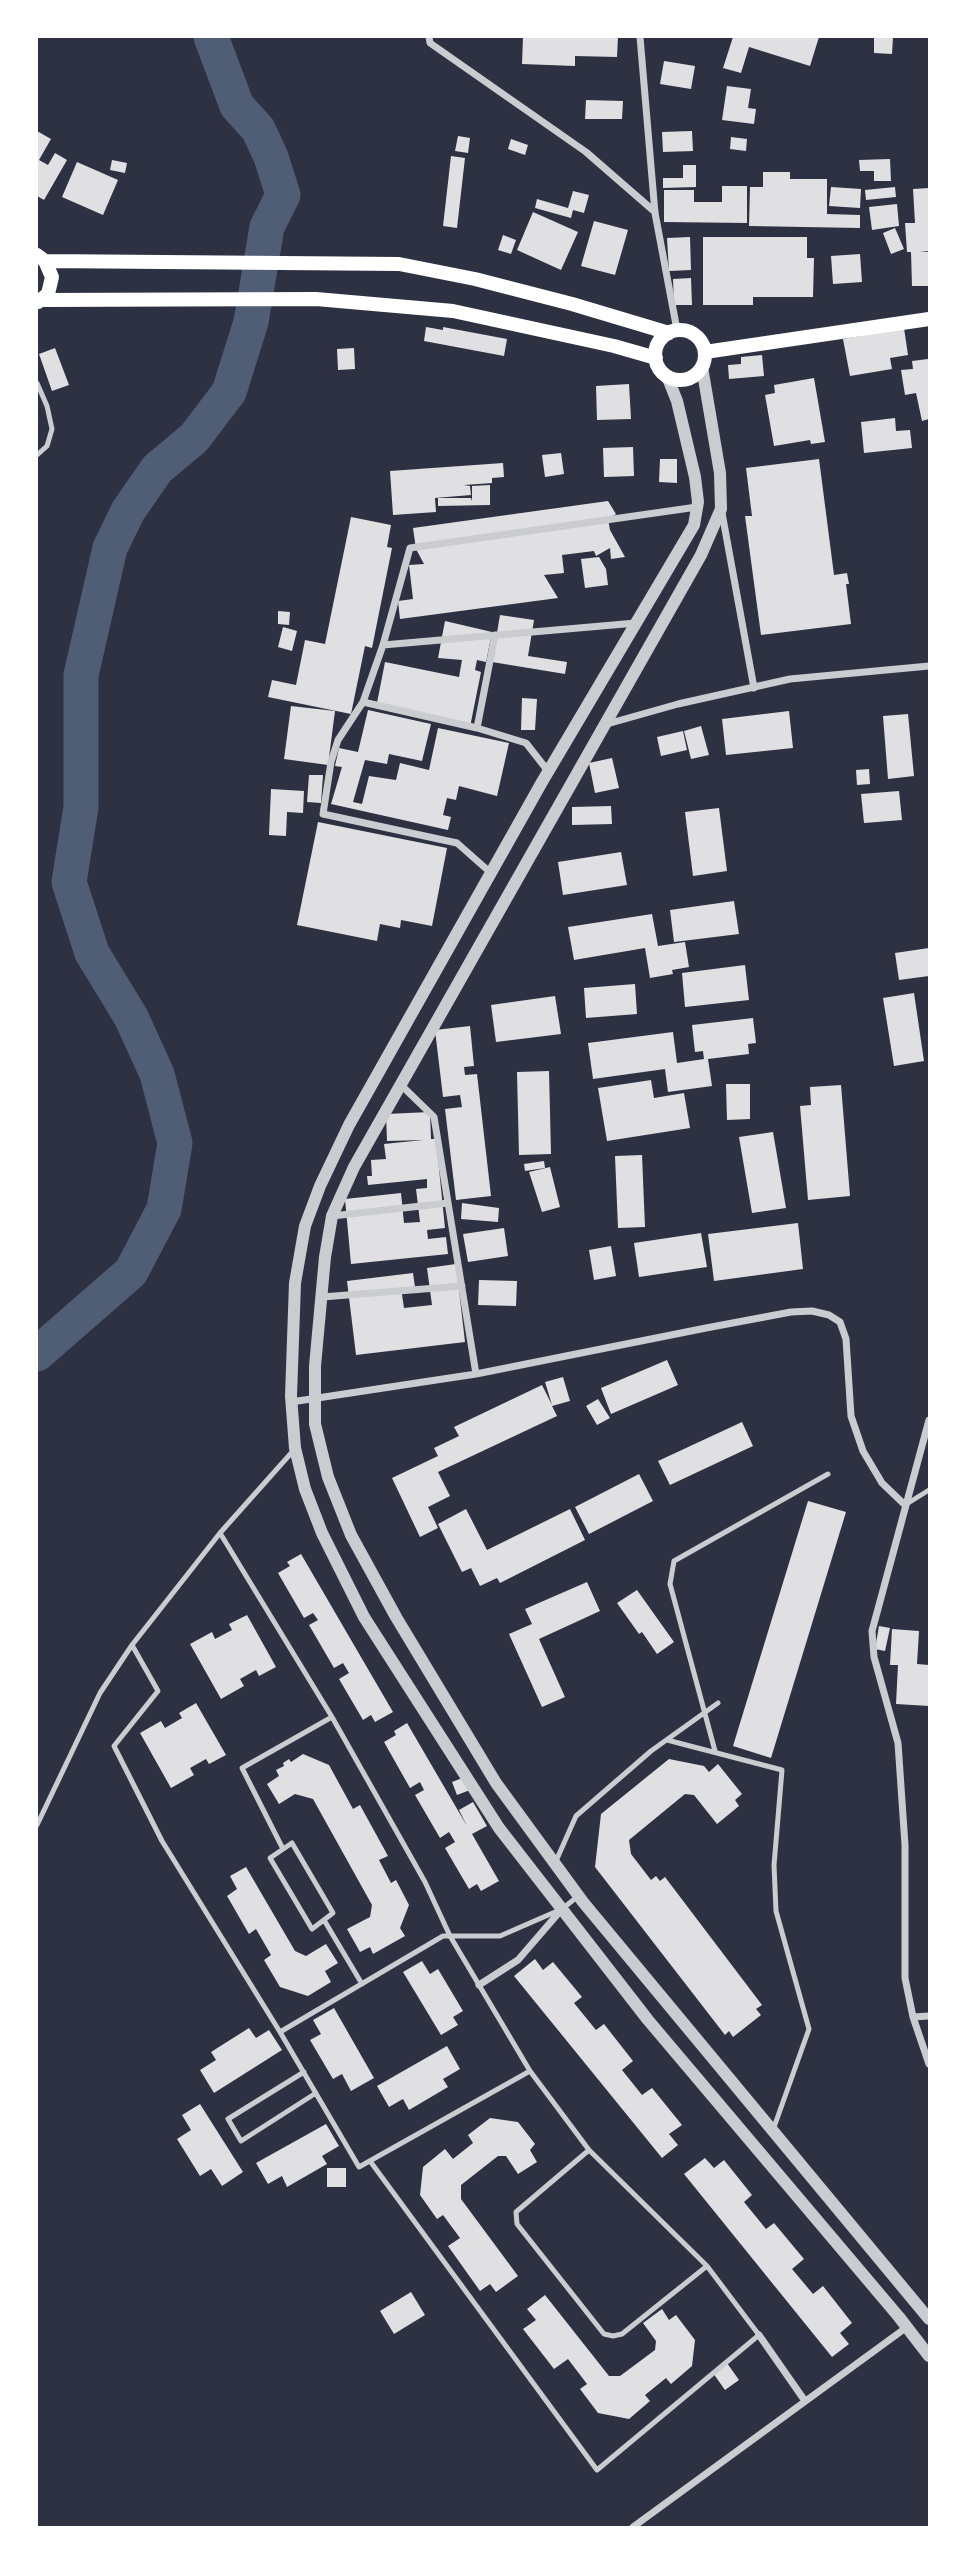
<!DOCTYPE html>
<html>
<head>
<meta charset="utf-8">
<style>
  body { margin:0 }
  #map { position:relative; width:966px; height:2564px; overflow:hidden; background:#2d3142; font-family:"Exo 2",sans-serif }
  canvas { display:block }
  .frame { position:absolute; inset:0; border:38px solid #fff; pointer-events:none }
</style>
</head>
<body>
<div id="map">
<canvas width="966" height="2564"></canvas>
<div class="frame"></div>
</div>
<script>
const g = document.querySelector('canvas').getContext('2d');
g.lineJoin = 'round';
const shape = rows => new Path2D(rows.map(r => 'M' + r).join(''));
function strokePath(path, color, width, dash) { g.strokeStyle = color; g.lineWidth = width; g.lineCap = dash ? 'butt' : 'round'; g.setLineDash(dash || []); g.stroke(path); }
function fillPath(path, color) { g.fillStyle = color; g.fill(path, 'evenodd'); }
const river = shape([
  [37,1354,131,1272,164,1209,175,1143,157,1074,131,1017,92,953,69,882,81,807,81,675,110,548,128,511,157,469,194,438,229,392,251,322,267,227,283,195,271,157,258,129,237,106,211,37]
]);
const building = shape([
  [523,37,618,37,617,57,575,56,575,66,522,64],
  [733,37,819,37,810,66,749,47,741,73,723,68],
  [874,37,893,37,892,54,874,53],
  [664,61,695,66,691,89,660,84],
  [727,86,751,89,748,108,756,109,754,124,722,120],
  [586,100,623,101,622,119,585,119],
  [37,131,51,139,39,160,48,165,55,153,67,160,44,200,37,196],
  [692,131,693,151,663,152,662,132],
  [458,136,470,138,468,153,455,151],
  [731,137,747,139,746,151,730,149],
  [511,139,528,145,525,155,508,149],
  [451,156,465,158,457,228,443,226],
  [890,159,891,181,874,181,874,171,860,171,859,160],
  [112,160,127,163,125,173,110,170],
  [77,162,118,180,103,215,62,197],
  [683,165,696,165,696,187,663,188,663,178,683,178],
  [763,172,790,172,790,179,827,179,827,214,860,215,860,228,749,226,750,187,763,187],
  [722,186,747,186,747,223,664,222,664,190,694,190,694,202,722,202],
  [831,187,861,189,860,208,829,206],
  [895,187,896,197,866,200,865,190],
  [929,188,929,251,920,252,929,252,929,286,912,286,911,252,907,252,905,223,915,223,913,189],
  [573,191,589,195,584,213,573,210,571,218,535,208,537,199,568,208],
  [897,204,899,226,872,230,869,207],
  [533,212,578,232,561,270,517,250],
  [594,221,628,230,615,275,581,266],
  [895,228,904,249,891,254,883,233],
  [503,235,516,240,511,254,498,250],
  [690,237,691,270,669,271,667,238],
  [703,237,807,237,807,258,814,258,813,297,753,297,753,305,703,305],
  [860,254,862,282,833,284,831,256],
  [691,278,692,305,674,305,673,279],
  [426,327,443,330,443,327,507,339,504,356,424,341],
  [904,328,908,355,890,358,892,369,850,376,843,339],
  [55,348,69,385,52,391,39,354],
  [354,348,355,369,338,370,337,349],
  [762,355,764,376,729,379,728,365,741,364,741,357],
  [928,359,929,419,922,421,916,393,905,395,901,370,913,369,912,361],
  [814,378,825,442,811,444,810,440,774,446,765,395,775,393,774,385],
  [629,384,631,419,597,420,596,386],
  [895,418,896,431,910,430,912,448,864,453,861,422],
  [633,447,634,476,604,477,603,448],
  [561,453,564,474,545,477,542,455],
  [660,459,677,459,677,483,659,482],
  [819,459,834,575,847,573,849,584,846,584,851,624,761,635,745,516,752,516,746,468],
  [503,463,504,477,492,478,492,483,464,485,470,486,471,495,435,498,436,512,393,515,390,471],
  [490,485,490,505,438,506,438,498,471,498,472,501,472,486],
  [608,501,616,514,608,519,610,530,625,557,611,559,610,548,596,556,594,551,562,555,564,573,544,575,558,598,400,619,398,601,413,599,409,565,424,564,416,549,413,528],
  [351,517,391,525,387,547,392,548,372,648,365,646,351,714,268,697,272,680,296,685,305,640,325,644],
  [599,557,606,569,608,585,585,588,581,559],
  [278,611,290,612,289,625,278,624],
  [500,615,534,620,528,656,567,662,565,674,492,662],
  [445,621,492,632,486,662,477,660,475,670,481,672,470,727,376,708,385,662,459,677,462,660,438,658],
  [283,627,297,631,292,651,278,647],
  [522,698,537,699,535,730,521,730],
  [291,706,335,711,328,765,284,759],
  [368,710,431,724,422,761,389,754,387,764,365,760,353,802,362,804,369,776,396,780,400,763,429,770,438,728,509,743,497,796,459,786,456,800,447,798,443,815,451,817,448,830,331,804,342,767,335,766,339,748,358,752],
  [789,711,793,748,726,755,722,719],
  [908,714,914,776,888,779,883,716],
  [701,726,709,755,691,759,684,731],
  [683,731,687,750,661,756,657,737],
  [612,758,619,788,595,793,589,763],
  [869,769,870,784,857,785,856,770],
  [309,775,323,775,321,803,307,802],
  [271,789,304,791,303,813,287,812,286,836,269,835],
  [899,791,902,820,864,823,861,794],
  [611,806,612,824,572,825,572,807],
  [719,808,727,871,693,876,685,812],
  [318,822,447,848,432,926,401,920,400,928,380,924,377,941,297,925],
  [621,852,627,885,563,895,558,862],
  [734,901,739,934,674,942,670,910],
  [652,914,658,946,685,942,689,967,672,970,673,974,650,978,645,948,574,960,568,927],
  [929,948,929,976,899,980,895,953],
  [745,965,749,1000,685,1007,682,973],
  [635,984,637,1014,586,1018,584,988],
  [914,993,924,1061,894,1066,883,998],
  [555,996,561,1034,496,1042,491,1005],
  [753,1018,756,1043,748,1044,749,1054,708,1059,712,1086,668,1092,665,1069,593,1079,588,1043,673,1032,677,1063,704,1059,703,1051,695,1052,692,1025],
  [470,1026,474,1066,464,1067,465,1075,477,1074,491,1196,456,1200,445,1109,462,1107,460,1095,443,1097,435,1030],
  [549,1071,551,1154,519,1155,517,1072],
  [651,1080,654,1098,684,1093,690,1128,607,1141,598,1088],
  [726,1084,750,1084,750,1119,727,1120],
  [841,1085,850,1196,808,1200,800,1106,811,1105,810,1087],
  [430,1112,431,1139,436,1139,445,1228,427,1230,428,1239,446,1237,448,1254,351,1264,345,1199,401,1193,404,1223,420,1222,416,1189,427,1188,427,1179,368,1185,367,1176,372,1176,371,1160,386,1159,384,1144,423,1140,387,1141,386,1114],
  [773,1132,786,1208,752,1213,739,1137],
  [642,1155,645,1227,618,1228,615,1156],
  [544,1161,545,1168,525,1171,524,1164],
  [550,1167,560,1207,542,1212,529,1172],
  [462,1203,499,1208,498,1222,461,1219],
  [798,1223,803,1269,714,1281,708,1234],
  [504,1228,508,1256,468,1262,463,1234],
  [701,1233,707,1267,639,1277,634,1243],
  [611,1246,616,1276,594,1280,589,1250],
  [456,1264,465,1342,356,1355,347,1281,413,1273,415,1287,401,1288,404,1308,432,1305,427,1268],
  [479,1280,517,1281,516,1306,478,1305],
  [667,1360,678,1385,611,1414,601,1388],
  [563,1377,570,1401,552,1406,557,1416,438,1472,450,1496,428,1507,438,1528,420,1537,392,1478,438,1456,434,1448,459,1436,454,1427,542,1385,552,1405,545,1382],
  [598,1399,610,1418,597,1425,586,1406],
  [742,1422,753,1446,670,1485,658,1461],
  [639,1474,653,1501,589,1534,575,1507],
  [808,1501,846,1512,771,1758,733,1746],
  [466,1509,487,1550,570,1509,585,1540,500,1583,497,1578,480,1586,471,1568,462,1572,438,1524],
  [301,1554,393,1712,375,1722,371,1715,363,1720,339,1679,349,1673,343,1663,334,1668,309,1625,318,1620,313,1613,304,1618,278,1573,290,1566,287,1562],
  [587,1582,600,1611,539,1639,565,1697,542,1707,509,1634,532,1624,525,1609],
  [637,1590,674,1642,657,1654,642,1632,639,1634,617,1603],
  [247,1615,276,1667,259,1676,256,1670,240,1679,244,1686,221,1699,190,1644,212,1632,215,1639,232,1630,229,1624],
  [879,1626,890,1628,885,1651,875,1649],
  [892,1629,919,1631,917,1664,929,1665,929,1706,896,1704,898,1665,890,1665],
  [196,1703,226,1755,209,1764,206,1759,190,1768,194,1775,171,1788,140,1733,161,1721,165,1728,182,1718,179,1713],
  [407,1723,467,1826,459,1810,473,1802,487,1826,472,1834,499,1881,481,1891,477,1884,469,1889,445,1848,455,1842,449,1832,440,1838,415,1795,424,1790,420,1782,410,1788,384,1742,396,1735,394,1731],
  [303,1754,329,1765,353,1809,360,1805,388,1856,379,1860,391,1883,396,1880,409,1905,400,1928,405,1936,373,1954,370,1947,360,1952,347,1929,370,1917,372,1905,313,1799,295,1794,279,1804,267,1784,279,1776,276,1770,284,1766,283,1763,289,1759,291,1762],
  [669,1759,704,1766,709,1772,718,1764,742,1794,735,1800,739,1806,717,1824,694,1795,685,1794,629,1840,631,1854,651,1880,656,1876,660,1881,665,1877,762,2005,756,2009,761,2015,733,2037,729,2031,725,2035,595,1867,601,1814],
  [465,1777,470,1790,457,1795,452,1782],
  [246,1867,295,1951,306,1956,326,1944,338,1963,325,1971,331,1982,308,1996,280,1987,264,1960,271,1955,256,1929,249,1934,227,1896,237,1889,230,1876],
  [535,1959,543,1970,553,1962,582,1997,574,2003,596,2030,604,2024,633,2061,622,2070,642,2095,652,2088,682,2125,669,2134,678,2145,662,2158,514,1976],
  [422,1961,430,1974,438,1969,463,2011,453,2017,458,2025,441,2035,403,1972],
  [334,2008,374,2078,351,2091,342,2074,333,2079,310,2040,321,2034,313,2020],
  [249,2028,256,2038,269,2030,282,2050,214,2093,200,2070,216,2060,211,2052],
  [447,2046,460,2069,443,2079,448,2087,409,2110,403,2099,389,2107,377,2086],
  [200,2104,243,2172,222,2186,211,2169,200,2176,177,2139,191,2130,182,2115],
  [490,2118,518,2122,535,2144,530,2150,537,2162,518,2174,506,2156,498,2156,461,2185,461,2199,518,2276,496,2292,490,2284,480,2291,448,2246,460,2238,443,2215,437,2219,420,2195,423,2167,445,2149,453,2159,473,2143,468,2135],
  [326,2124,339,2146,322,2156,327,2164,287,2187,282,2176,268,2184,256,2163],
  [705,2158,714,2168,724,2160,752,2195,744,2202,766,2229,774,2223,804,2259,792,2269,813,2294,823,2286,852,2323,840,2333,849,2344,832,2357,684,2174],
  [327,2168,346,2168,346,2187,327,2187],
  [411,2292,425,2315,394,2334,380,2311],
  [545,2295,609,2376,620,2376,655,2350,656,2341,643,2323,662,2309,669,2320,676,2315,695,2340,692,2366,671,2384,666,2378,645,2395,650,2401,629,2419,598,2413,580,2389,587,2384,568,2359,554,2369,523,2329,536,2320,527,2309],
  [727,2363,739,2380,725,2390,713,2373]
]);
const service = shape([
  [37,383,47,406,52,429,47,446,37,455],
  [905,1505,929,1490],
  [132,1645,158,1691,114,1746,162,1841,280,2032,359,2167,530,2071,450,1936,425,1882,332,1717,220,1533],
  [667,1740,782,1770,774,1865,776,1911,809,2029,773,2130],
  [715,1751,670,1584,674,1561,828,1474],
  [37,1825,100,1693,132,1645,220,1533,293,1451],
  [292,1843,333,1913,312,1929,270,1858,292,1843],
  [283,1849,242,1768,332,1717],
  [556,1861,576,1816,651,1751,718,1703],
  [324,1920,362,1984],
  [280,2032,443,1936,500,1936,562,1909,577,1897],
  [304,2072,228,2119,241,2141,316,2093],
  [589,2150,516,2212,517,2224,604,2334,613,2336,622,2334,707,2266],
  [370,2161,597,2470,759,2335,707,2266,589,2150,530,2071]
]);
const minor = shape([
  [429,37,430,43,586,152,655,212],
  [640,37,655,213,677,330],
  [722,513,754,688],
  [383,645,636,623],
  [363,702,477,728,526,743,548,771],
  [607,724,678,704,790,679,929,666],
  [477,728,495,635],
  [491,873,457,843,323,814,331,762,338,740,363,702,383,645,410,548,697,507],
  [401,1085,434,1117,476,1374],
  [332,1216,448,1203],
  [322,1297,462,1286],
  [291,1402,476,1374,706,1328,791,1312,812,1311,829,1315,840,1322,846,1339,851,1416,863,1451,882,1483,905,1505],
  [929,1420,872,1631,874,1657,898,1743,905,1845,905,1978,913,2017,929,2064],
  [479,1985,518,1960,562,1909],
  [913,2017,929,2016],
  [759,2335,805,2401],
  [633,2527,907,2327]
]);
const tertiary = shape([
  [702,367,720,473,721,509,701,555,354,1167,332,1216,325,1257,315,1366,315,1424,328,1477,351,1535,396,1617,496,1783,583,1902,929,2319],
  [667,376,677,401,695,477,698,502,694,525,542,782,349,1125,320,1186,305,1226,295,1283,291,1396,295,1448,305,1489,322,1533,364,1617,499,1828,648,2020,899,2317,929,2356]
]);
const secondary = shape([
  [37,255,45,261,52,277,48,294,38,302],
  [45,261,399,264,475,279,572,304,669,333],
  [42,300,316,299,453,311,614,346,656,358],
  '655 355a25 25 0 1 1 50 0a25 25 0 1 1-50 0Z',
  [705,352,929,319]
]);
strokePath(river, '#4f5d75', 35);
fillPath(building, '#e0e0e3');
strokePath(service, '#caccd0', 5);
strokePath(minor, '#caccd0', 7);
strokePath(tertiary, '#caccd0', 12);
strokePath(secondary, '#fff', 14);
</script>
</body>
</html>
